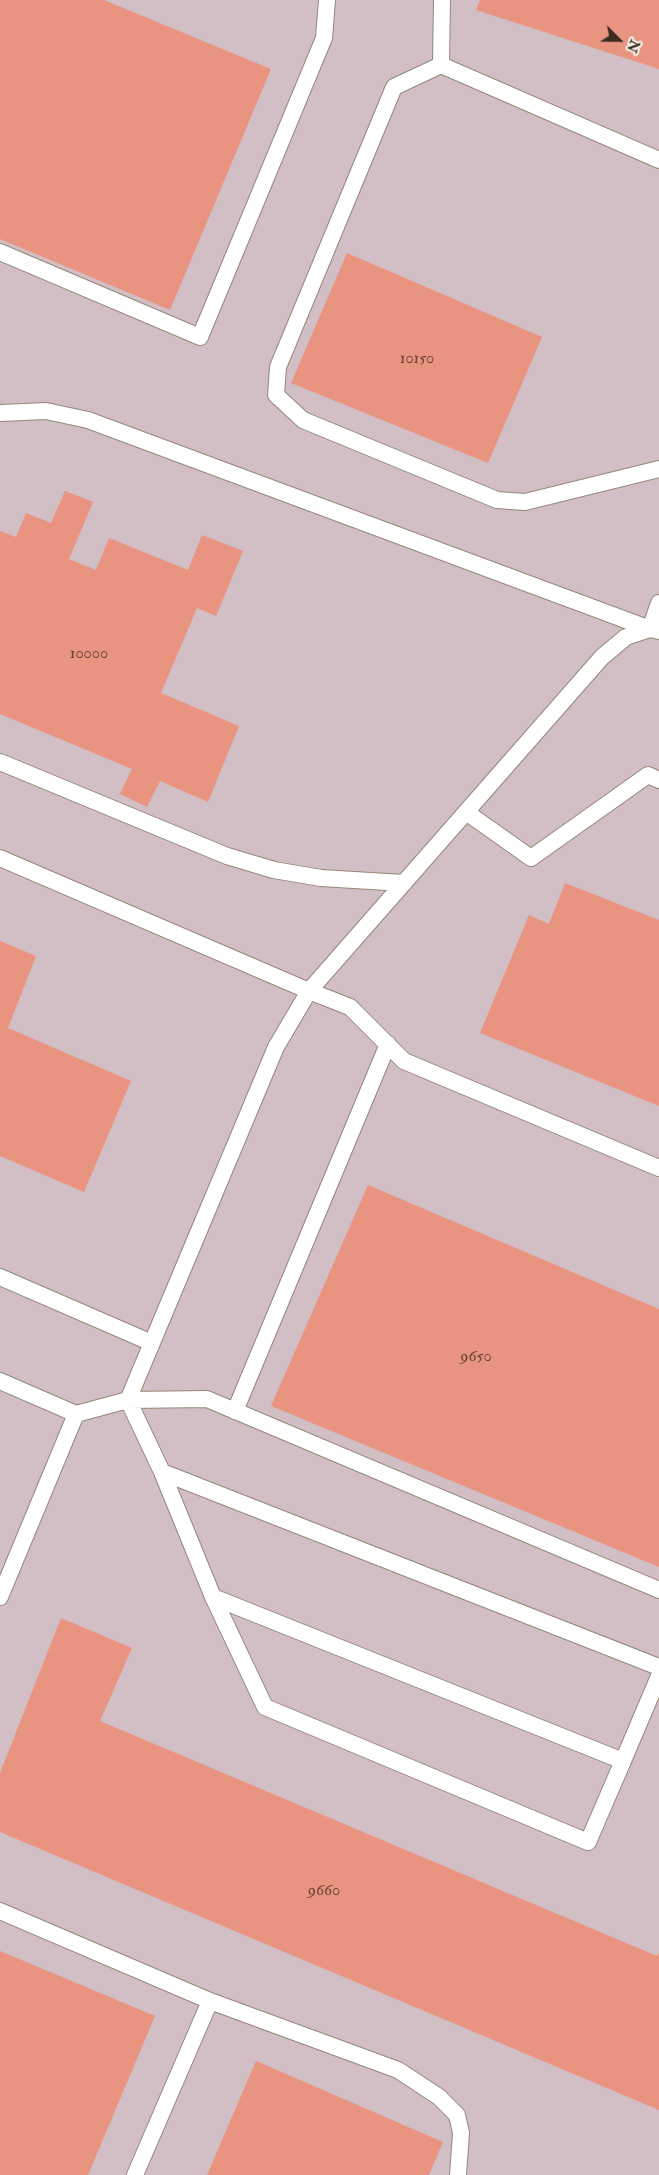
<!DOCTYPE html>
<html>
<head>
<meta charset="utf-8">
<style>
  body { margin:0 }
  #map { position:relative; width:659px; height:2175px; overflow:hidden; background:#efe5ca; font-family:"IM FELL Double Pica",serif }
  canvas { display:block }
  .north { position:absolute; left:594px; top:15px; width:50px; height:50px; -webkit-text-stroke:4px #f7f3e8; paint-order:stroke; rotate:113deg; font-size:14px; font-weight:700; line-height:20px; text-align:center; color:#3b2a1e }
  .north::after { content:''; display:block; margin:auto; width:18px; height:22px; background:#3b2a1e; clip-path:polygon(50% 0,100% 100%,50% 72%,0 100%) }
</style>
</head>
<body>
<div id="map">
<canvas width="659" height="2175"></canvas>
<div class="north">N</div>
</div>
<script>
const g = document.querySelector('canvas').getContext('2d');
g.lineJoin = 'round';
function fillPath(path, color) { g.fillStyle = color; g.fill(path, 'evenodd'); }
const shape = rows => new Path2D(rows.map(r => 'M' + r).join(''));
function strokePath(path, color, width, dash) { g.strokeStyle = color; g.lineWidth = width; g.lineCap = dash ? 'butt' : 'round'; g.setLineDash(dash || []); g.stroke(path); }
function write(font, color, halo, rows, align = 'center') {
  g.font = font + ' "IM FELL Double Pica",serif'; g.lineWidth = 4; g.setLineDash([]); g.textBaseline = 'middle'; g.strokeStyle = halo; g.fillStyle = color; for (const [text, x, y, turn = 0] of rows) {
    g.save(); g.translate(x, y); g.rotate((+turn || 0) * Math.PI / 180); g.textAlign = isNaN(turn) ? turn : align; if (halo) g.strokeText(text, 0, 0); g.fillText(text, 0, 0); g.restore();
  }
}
const industrial = shape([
  [0,0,659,0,659,2175,0,2175]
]);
const building = shape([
  [0,0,104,0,271,69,170,310,0,239],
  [480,0,659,0,659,69,476,10],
  [347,253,542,337,488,463,291,383],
  [65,491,93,502,69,559,96,570,109,538,188,570,202,535,243,551,216,616,197,608,161,693,239,726,208,802,160,781,147,807,120,794,132,769,0,714,0,531,16,537,26,513,51,523],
  [565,883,659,920,659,1106,480,1033,529,915,549,924],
  [0,941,36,956,8,1028,131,1081,84,1192,0,1156],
  [368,1185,659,1309,659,1567,271,1406],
  [61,1618,132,1648,100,1721,657,1956,659,1953,659,2110,0,1832,0,1773],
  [0,1951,155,2016,88,2175,0,2175],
  [256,2061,443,2142,429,2175,207,2175]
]);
const service = shape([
  [442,0,441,65,659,160],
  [441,65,394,87,278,367,276,395,303,420,497,500,525,502,659,469],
  [0,252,200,337,324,38,327,0],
  [0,413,46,411,88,420,650,629,659,603],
  [659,631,650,629,626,637,602,657,309,991,276,1047,128,1400,162,1472,213,1597,623,1761,659,1676],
  [0,762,227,856,274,870,321,878,404,883],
  [466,812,531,858,648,775,659,780],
  [0,858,309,991,350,1007,404,1061,659,1168],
  [0,1277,152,1343],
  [0,1381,76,1414,128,1400,207,1399,659,1590],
  [235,1411,388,1044],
  [162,1472,659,1667],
  [0,1597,76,1414],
  [213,1597,265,1707,588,1842,623,1761],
  [0,1911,210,2001,135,2175],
  [210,2001,398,2070,439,2097,457,2115,461,2133,458,2175]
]);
const numberNames = [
  ["10150",417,360],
  ["10000",89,655],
  ["9650",476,1358],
  ["9660",324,1892]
];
fillPath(industrial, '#d2bec5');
fillPath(building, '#e99381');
strokePath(service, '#958874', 18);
strokePath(service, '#fff', 16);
write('16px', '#664437', null, numberNames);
</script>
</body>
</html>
